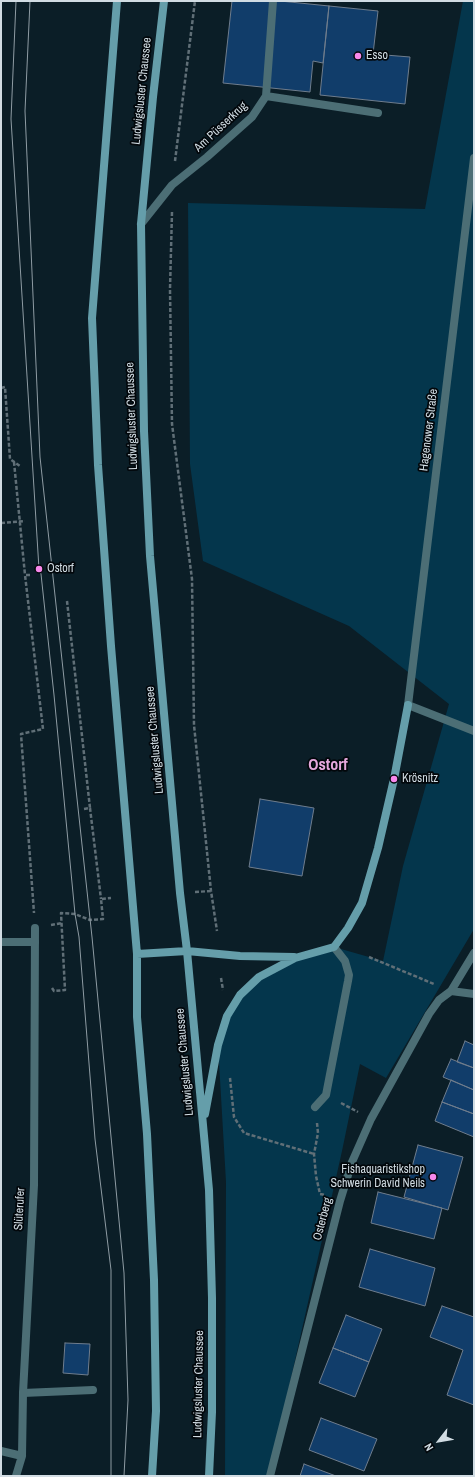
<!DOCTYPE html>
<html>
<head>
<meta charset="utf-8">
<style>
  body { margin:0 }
  #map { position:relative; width:475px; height:1477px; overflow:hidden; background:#0b1e27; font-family:"Archivo Narrow",sans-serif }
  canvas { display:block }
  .frame { position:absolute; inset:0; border:2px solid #d1dce3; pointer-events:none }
  .north { position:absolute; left:419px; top:1421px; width:40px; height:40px; -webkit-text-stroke:3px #02070b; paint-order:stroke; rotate:239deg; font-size:11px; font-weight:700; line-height:16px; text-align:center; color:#d1dce3 }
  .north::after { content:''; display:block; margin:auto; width:14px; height:18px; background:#d1dce3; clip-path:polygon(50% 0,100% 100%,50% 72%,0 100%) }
</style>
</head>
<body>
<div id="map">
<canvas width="475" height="1477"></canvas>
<div class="frame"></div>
<div class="north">N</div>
</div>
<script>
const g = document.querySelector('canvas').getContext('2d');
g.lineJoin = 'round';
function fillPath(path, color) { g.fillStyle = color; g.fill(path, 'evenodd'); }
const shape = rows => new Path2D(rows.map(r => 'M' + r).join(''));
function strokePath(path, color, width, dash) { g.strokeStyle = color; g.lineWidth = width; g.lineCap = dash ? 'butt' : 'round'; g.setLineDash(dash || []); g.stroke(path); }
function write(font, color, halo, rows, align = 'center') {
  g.font = font + ' "Archivo Narrow",sans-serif'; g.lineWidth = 3.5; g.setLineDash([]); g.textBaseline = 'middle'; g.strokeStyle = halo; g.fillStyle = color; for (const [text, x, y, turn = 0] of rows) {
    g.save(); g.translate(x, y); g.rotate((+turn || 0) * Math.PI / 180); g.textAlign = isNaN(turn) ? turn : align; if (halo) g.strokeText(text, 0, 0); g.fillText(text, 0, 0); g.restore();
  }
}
const green = shape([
  [463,1,474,1,474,929,386,1078,360,1064,342,1151,269,1476,225,1476,226,1182,218,1045,227,1016,259,977,295,958,334,947,383,961,403,866,449,704,349,626,203,561,190,464,188,203,425,209]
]);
const building = shape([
  [232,1,280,1,329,6,323,63,313,61,310,92,223,83,232,1],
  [329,6,378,11,373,54,410,57,405,104,320,95,329,6],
  [260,799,314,808,302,876,249,867,260,799],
  [465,1041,474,1045,474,1068,457,1062,465,1041],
  [451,1059,474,1068,474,1090,443,1077,451,1059],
  [451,1080,474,1090,474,1114,442,1102,451,1080],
  [442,1102,474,1114,474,1137,435,1121,442,1102],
  [418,1145,463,1157,448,1210,404,1197,418,1145],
  [378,1192,442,1208,434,1239,371,1223,378,1192],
  [370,1249,435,1268,425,1306,359,1287,370,1249],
  [442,1306,474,1317,474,1405,447,1395,463,1350,430,1337,442,1306],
  [346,1315,382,1329,369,1362,333,1348,346,1315],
  [65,1343,90,1344,88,1375,63,1373,65,1343],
  [333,1348,369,1362,355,1397,319,1383,333,1348],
  [321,1418,377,1439,364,1471,309,1450,321,1418],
  [304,1464,336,1476,300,1476,304,1464]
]);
const path = shape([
  [175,161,195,1],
  [172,212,170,289,172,424,192,579,194,725,211,891,217,931],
  [1,388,5,387,10,459,20,466],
  [14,462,25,575],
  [1,523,25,521],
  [30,575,25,575,43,729,21,734,34,913],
  [67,601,90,808],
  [84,809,90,808,101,899],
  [195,892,211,891],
  [51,925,62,923],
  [369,957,434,984],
  [221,978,223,990],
  [52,988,54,991,65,990,61,913,75,914,90,920,103,919,101,899,111,898],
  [230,1078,234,1117,244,1133,314,1154],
  [341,1103,358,1112],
  [317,1123,318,1133,314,1154,316,1176,320,1194,325,1195]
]);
const lane = shape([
  [266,96,378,113],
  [141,224,172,185,207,157,252,117,266,96,273,1],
  [1,942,35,942],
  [315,1107,326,1095,348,981,349,975,345,961,334,947],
  [23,1393,93,1390]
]);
const street = shape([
  [474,158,408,705,474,731],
  [451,991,474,953],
  [1,1451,22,1456],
  [16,1476,22,1456,23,1393,34,1185,35,928],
  [270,1476,340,1201,352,1162,371,1119,429,1014,439,1000,451,991,474,994]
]);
const secondary = shape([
  [117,1,92,318,98,465,111,646,137,954,137,1017,147,1134,154,1280,156,1411,152,1476],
  [164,1,153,97,141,224,144,431,150,556,180,893,187,951,209,1190,212,1298,212,1412,209,1476],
  [137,954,187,951,240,956,294,957],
  [205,1114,218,1045,227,1016,240,995,259,977,295,958,334,947,348,928,362,903,378,848,394,779,408,705]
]);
const tram = shape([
  [16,1,11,119,39,569,41,574,54,695,75,914,79,937,95,1139,111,1270,111,1476],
  [30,1,25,111,40,457,92,937,124,1273,128,1400,124,1476]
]);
const markers = [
  [358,56,4,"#f788eb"],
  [39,569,4,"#f788eb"],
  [394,779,4,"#f788eb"],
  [433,1177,4,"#f788eb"]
];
const poiNames = [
  ["Esso",366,56],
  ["Ostorf",47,569],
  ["Krösnitz",402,779],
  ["Fishaquaristikshop",425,1170,"right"],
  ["Schwerin David Neils",425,1184,"right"]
];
const streetNames = [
  ["Ludwigsluster Chaussee",142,91,-84],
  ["Am Püsserkrug",221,127,-43],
  ["Ludwigsluster Chaussee",132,416,-92],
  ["Hagenower Straße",429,430,-83],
  ["Ludwigsluster Chaussee",155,740,-95],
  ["Ludwigsluster Chaussee",185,1062,-95],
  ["Slüterufer",20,1209,-87],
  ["Osterberg",323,1219,-75],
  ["Ludwigsluster Chaussee",199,1384,-89]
];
const districtNames = [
  ["Ostorf",328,766]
];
fillPath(green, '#04364c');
fillPath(building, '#113d6a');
strokePath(building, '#6f7d8d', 1);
strokePath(path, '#606f77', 2.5, [4, 2]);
strokePath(lane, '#4c6e75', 8);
strokePath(street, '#4c6e75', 8);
strokePath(secondary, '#659eaa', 8);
strokePath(tram, '#8f9ca4', 1);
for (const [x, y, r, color] of markers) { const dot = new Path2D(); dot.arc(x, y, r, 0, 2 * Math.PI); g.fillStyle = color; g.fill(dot); strokePath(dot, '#02070b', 1.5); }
write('12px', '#d1dce3', '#02070b', poiNames, 'left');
write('12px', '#d1dce3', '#02070b', streetNames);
write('bold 16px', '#e5a7dc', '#02070b', districtNames);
</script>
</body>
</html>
